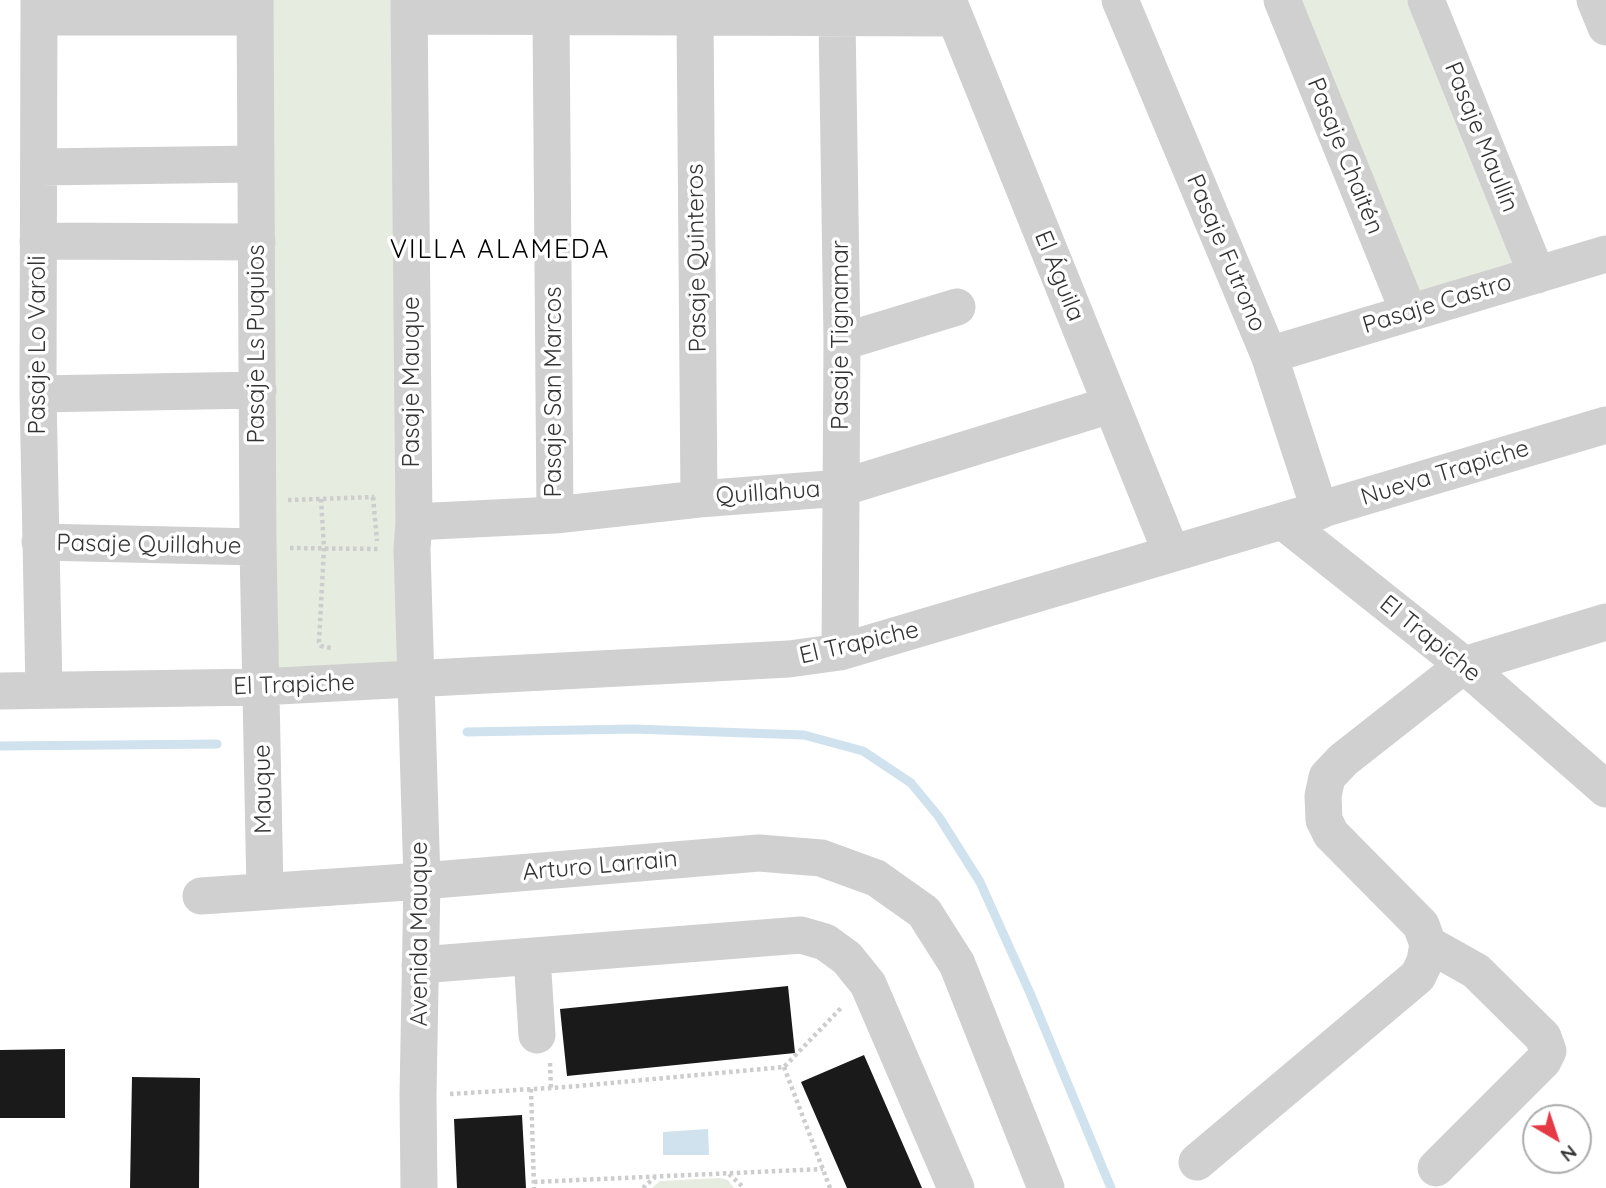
<!DOCTYPE html>
<html>
<head>
<meta charset="utf-8">
<style>
  body { margin:0 }
  #map { position:relative; width:1606px; height:1188px; overflow:hidden; background:#fff; font-family:Quicksand,sans-serif }
  canvas { display:block }
  .north { position:absolute; left:1522px; top:1104px; width:70px; height:70px; box-sizing:border-box; background:#fff; border:2px solid #adadad; border-radius:50%; rotate:141deg; font-size:19px; font-weight:700; line-height:28px; text-align:center; color:#333 }
  .north::after { content:''; display:block; margin:auto; width:24px; height:32px; background:#e63946; clip-path:polygon(50% 0,100% 100%,50% 72%,0 100%) }
</style>
</head>
<body>
<div id="map">
<canvas width="1606" height="1188"></canvas>
<div class="north">N</div>
</div>
<script>
const g = document.querySelector('canvas').getContext('2d');
g.lineJoin = 'round';
function fillPath(path, color) { g.fillStyle = color; g.fill(path, 'evenodd'); }
const shape = rows => new Path2D(rows.map(r => 'M' + r).join(''));
function strokePath(path, color, width, dash) { g.strokeStyle = color; g.lineWidth = width; g.lineCap = dash ? 'butt' : 'round'; g.setLineDash(dash || []); g.stroke(path); }
function write(font, color, halo, rows, align = 'center') {
  g.font = font + ' Quicksand,sans-serif'; g.lineWidth = 7; g.setLineDash([]); g.textBaseline = 'middle'; g.strokeStyle = halo; g.fillStyle = color; for (const [text, x, y, turn = 0] of rows) {
    g.save(); g.translate(x, y); g.rotate((+turn || 0) * Math.PI / 180); g.textAlign = isNaN(turn) ? turn : align; if (halo) g.strokeText(text, 0, 0); g.fillText(text, 0, 0); g.restore();
  }
}
const green = shape([
  [264,0,399,0,398,670,267,674],
  [1295,0,1412,0,1524,263,1419,300],
  [720,1178,728,1180,734,1188,652,1188,660,1181]
]);
const water = shape([
  [708,1129,709,1155,663,1155,663,1132]
]);
const stream = shape([
  [467,732,634,729,804,735,863,751,911,783,939,817,980,882,1030,993,1111,1188],
  [0,746,217,744]
]);
const building = shape([
  [788,986,795,1053,567,1076,560,1009],
  [65,1049,65,1118,0,1118,0,1050],
  [864,1055,922,1188,847,1188,801,1082],
  [132,1077,200,1078,199,1188,130,1188],
  [522,1115,526,1188,457,1188,454,1119]
]);
const path = shape([
  [373,497,377,541],
  [321,499,324,548,319,642,321,646,331,648],
  [288,500,374,497],
  [290,548,379,549],
  [550,1063,551,1088],
  [784,1067,830,1188],
  [531,1089,534,1188],
  [450,1094,567,1087,784,1067,842,1007],
  [729,1174,744,1188],
  [534,1182,823,1169],
  [643,1188,655,1177]
]);
const minor = shape([
  [39,0,38,394,44,690],
  [255,0,258,547,265,891],
  [409,0,414,522,412,549,422,881,418,1095,419,1188],
  [948,0,1171,552],
  [1120,0,1269,355,1320,511],
  [1282,0,1409,313],
  [1426,0,1537,275],
  [1595,0,1606,27],
  [409,16,955,18],
  [695,16,699,499],
  [39,17,255,17],
  [551,18,555,515],
  [837,18,842,342,840,652],
  [39,167,255,164],
  [38,241,257,242],
  [842,342,957,307],
  [1269,355,1606,254],
  [38,394,258,390],
  [414,522,555,515,699,499,841,488,1110,405],
  [1284,522,1464,665,1606,789],
  [40,542,258,547],
  [0,691,260,687,789,659,840,652,1606,425],
  [201,896,422,881,759,853,821,858,876,878,924,912,957,964,1046,1188],
  [1428,944,1476,971,1543,1037,1548,1051,1543,1061,1436,1168],
  [532,957,537,1035],
  [420,965,801,935,825,942,847,958,868,984,956,1188],
  [1197,1162,1418,976,1425,961,1428,944,1421,925,1331,834,1324,820,1323,796,1327,777,1343,760,1464,665,1606,622]
]);
const streetNames = [
  ["Pasaje Maullín",1481,137,68],
  ["Pasaje Chaitén",1345,156,68],
  ["Pasaje Futrono",1226,253,67],
  ["Pasaje Quinteros",697,258,-91],
  ["El Águila",1059,276,68],
  ["Pasaje Castro",1437,304,-17],
  ["Pasaje Tignamar",841,335,-90],
  ["Pasaje Ls Puquios",257,344,-90],
  ["Pasaje Lo Varoli",38,345,-90],
  ["Pasaje Mauque",412,382,-90],
  ["Pasaje San Marcos",554,392,-90],
  ["Nueva Trapiche",1445,473,-17],
  ["Quillahua",768,493,-4],
  ["Pasaje Quillahue",149,545,1],
  ["El Trapiche",1430,639,39],
  ["El Trapiche",859,643,-13],
  ["El Trapiche",294,685,-2],
  ["Mauque",263,789,-91],
  ["Arturo Larrain",600,866,-5],
  ["Avenida Mauque",420,934,-90]
];
const neighbourhoodNames = [
  ["VILLA ALAMEDA",500,250]
];
fillPath(green, '#e6ecdf');
fillPath(water, '#cfe2ee');
strokePath(stream, '#cfe2ee', 9);
fillPath(building, '#1a1a1a');
strokePath(path, '#cdcdcd', 4.5, [3.5, 3.5]);
strokePath(minor, '#d0d0d0', 37);
write('24px', '#333', '#fff', streetNames);
g.letterSpacing = '2px';
write('26px', '#000', '#fff', neighbourhoodNames);
g.letterSpacing = '0px';
</script>
</body>
</html>
